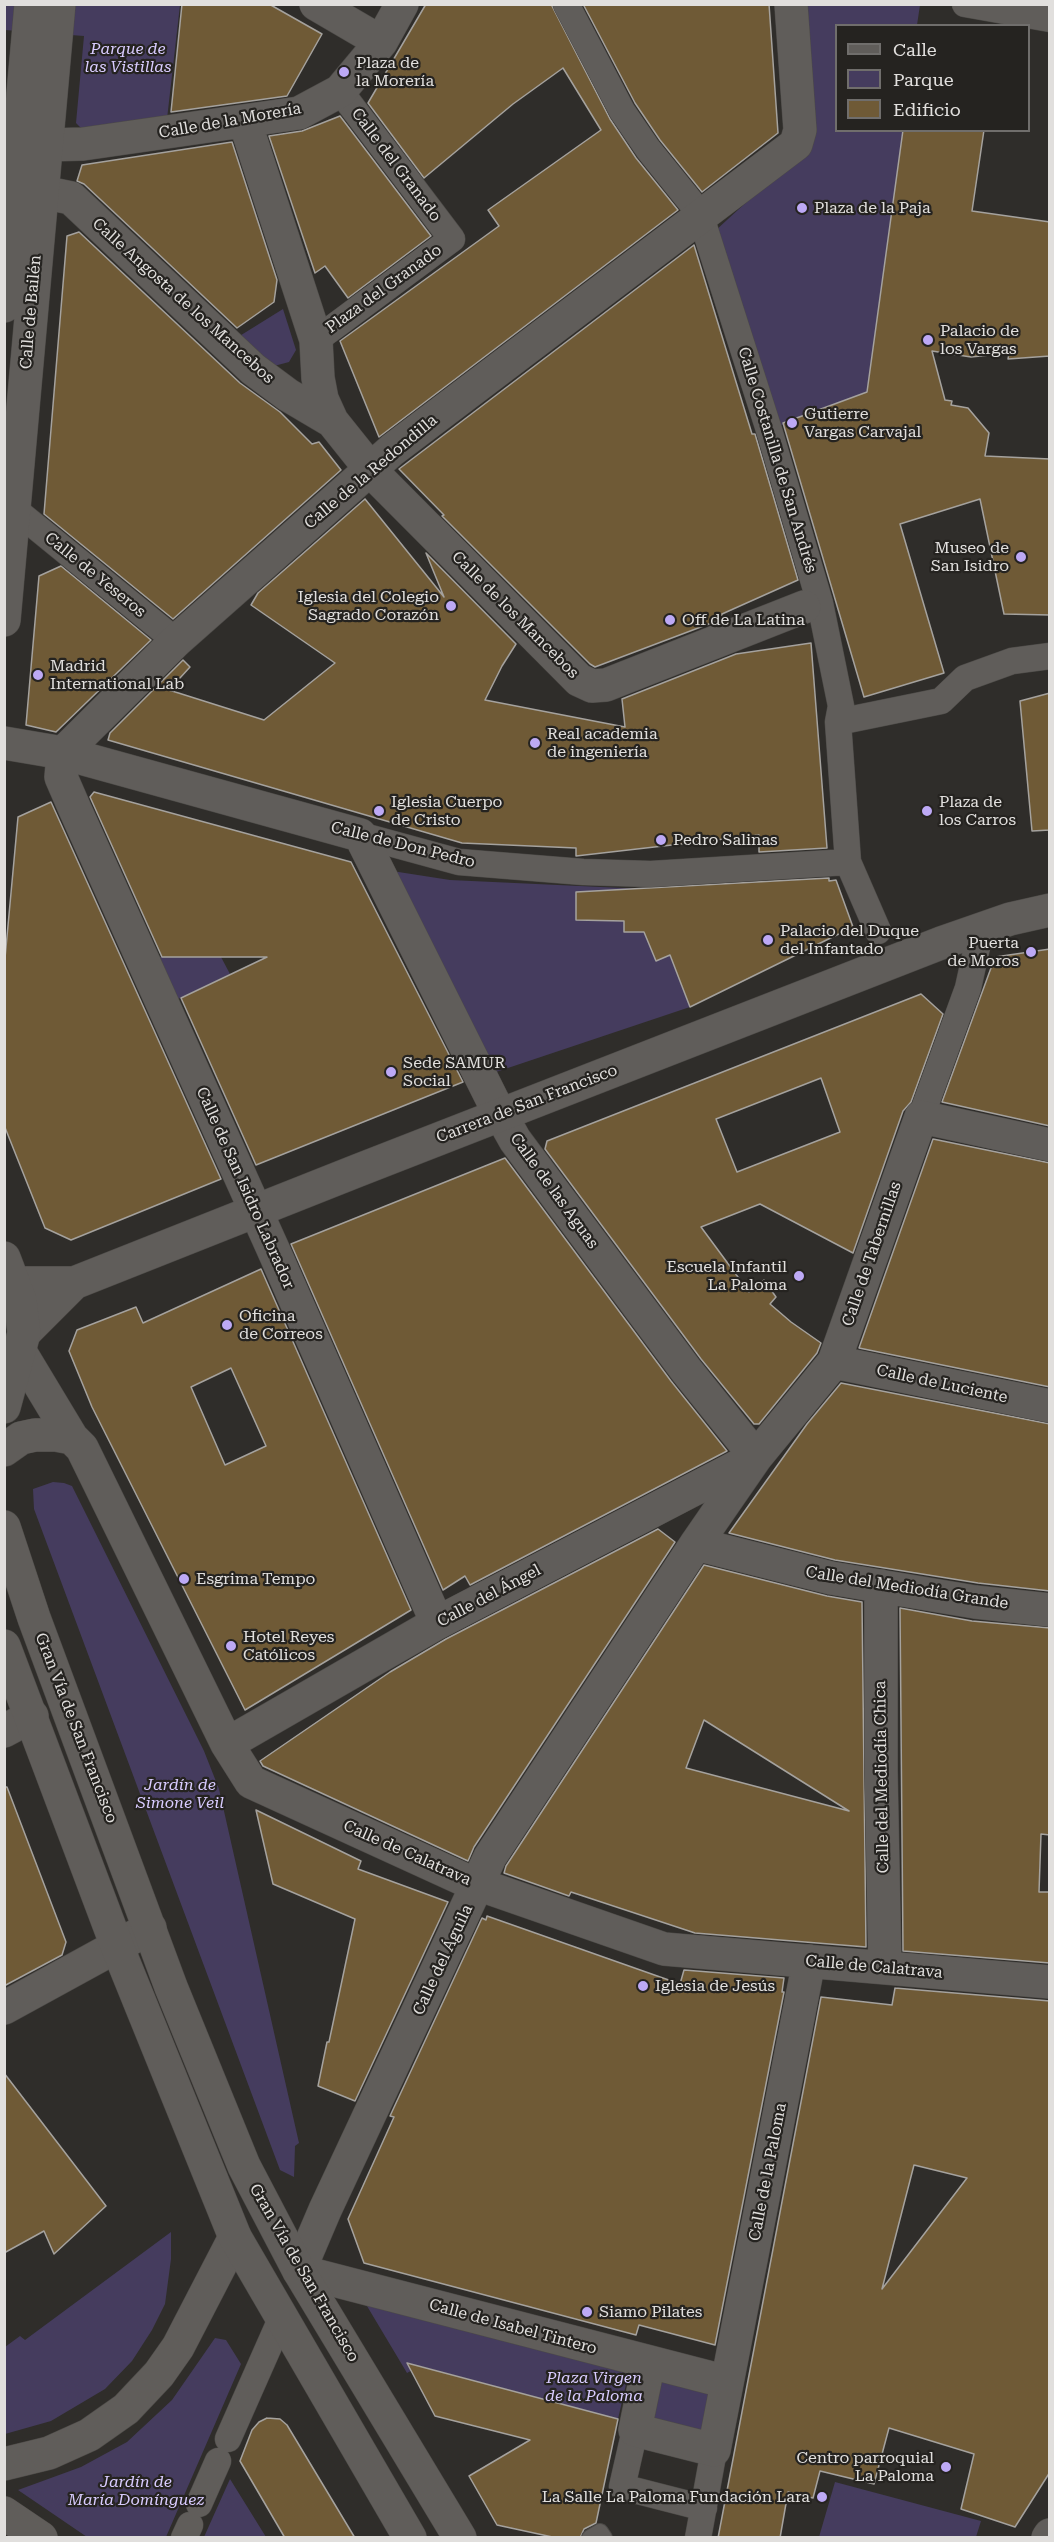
<!DOCTYPE html>
<html>
<head>
<meta charset="utf-8">
<style>
  body { margin:0 }
  #map { position:relative; width:1054px; height:2542px; overflow:hidden; background:#2f2d2a; font-family:"Roboto Serif",serif }
  canvas { display:block }
  .frame { position:absolute; inset:0; border:6px solid #e1dfdd; pointer-events:none }
  .legend { position:absolute; left:835px; top:24px; width:195px; height:108px; box-sizing:border-box; background:#252320; border:2px solid #706e6c; margin:0; padding:8px 10px; list-style:none; font-size:18px; color:#e1dfdd }
  .legend li { display:flex; align-items:center; gap:12px; height:30px }
  .legend b { width:30px; border:2px solid #706e6c }
</style>
</head>
<body>
<div id="map">
<canvas width="1054" height="2542"></canvas>
<div class="frame"></div>
<ul class="legend">
<li><b style="height:8px;background:#605d5a"></b>Calle</li>
<li><b style="height:16px;background:#453c5e"></b>Parque</li>
<li><b style="height:16px;background:#6f5a36"></b>Edificio</li>
</ul>
</div>
<script>
const g = document.querySelector('canvas').getContext('2d');
g.lineJoin = 'round';
function fillPath(path, color) { g.fillStyle = color; g.fill(path, 'evenodd'); }
const shape = rows => new Path2D(rows.map(r => 'M' + r).join(''));
function strokePath(path, color, width, dash) { g.strokeStyle = color; g.lineWidth = width; g.lineCap = dash ? 'butt' : 'round'; g.setLineDash(dash || []); g.stroke(path); }
function write(font, color, halo, rows, align = 'center') {
  g.font = font + ' "Roboto Serif",serif'; g.lineWidth = 4.5; g.setLineDash([]); g.textBaseline = 'middle'; g.strokeStyle = halo; g.fillStyle = color; for (const [text, x, y, turn = 0] of rows) {
    g.save(); g.translate(x, y); g.rotate((+turn || 0) * Math.PI / 180); g.textAlign = isNaN(turn) ? turn : align; if (halo) g.strokeText(text, 0, 0); g.fillText(text, 0, 0); g.restore();
  }
}
const green = shape([
  [4,5,180,5,167,119,81,128,76,123,84,36,5,30],
  [806,5,920,5,917,25,836,26,836,130,903,131,867,392,769,430,715,231,814,140],
  [283,309,296,350,289,362,274,366,238,337],
  [392,871,450,880,644,889,690,1007,493,1073],
  [153,957,221,957,230,974,174,1001],
  [53,1482,64,1483,72,1486,204,1751,219,1789,299,2143,295,2146,294,2177,280,2170,34,1509,33,1489],
  [171,2232,171,2259,165,2304,152,2330,132,2361,105,2389,51,2421,5,2434,5,2347,20,2336,25,2340],
  [364,2301,629,2371,618,2419,420,2366,407,2373],
  [215,2338,226,2340,241,2364,166,2537,87,2537,18,2490,81,2467,127,2442,172,2400],
  [668,2375,715,2386,712,2432,650,2420,655,2384],
  [230,2479,266,2537,204,2537],
  [835,2482,981,2521,976,2537,819,2537]
]);
const building = shape([
  [182,4,269,4,322,34,287,96,171,112,182,4],
  [426,4,551,4,610,119,636,158,678,210,379,437,340,341,499,226,488,210,601,130,563,68,513,104,424,178,368,103,426,4],
  [583,4,769,4,778,133,702,192,660,140,635,103,583,4],
  [340,116,431,236,348,298,325,266,315,273,269,136,302,131,340,116],
  [903,130,984,130,972,211,1050,222,1050,356,1008,359,1009,353,971,357,932,351,945,400,952,401,951,405,968,408,989,433,985,456,1050,459,1050,615,1004,614,980,499,900,524,944,673,864,697,783,423,867,392,903,130],
  [232,142,277,280,274,302,237,328,84,184,77,181,82,165,232,142],
  [79,232,240,383,280,412,312,444,319,442,341,470,173,619,44,514,67,236,79,232],
  [694,245,752,434,755,434,798,580,722,614,722,619,595,667,590,664,442,516,444,515,399,469,694,245],
  [365,499,444,597,426,553,516,644,502,666,485,700,625,727,622,699,736,654,811,643,827,848,759,852,759,835,576,856,576,848,462,843,108,740,110,733,183,660,190,667,169,690,264,720,335,663,251,605,258,593,365,499],
  [61,566,151,640,56,732,26,725,39,576,61,566],
  [1050,693,1050,830,1032,831,1020,701,1050,693],
  [94,792,351,862,463,1082,256,1165,181,998,267,957,162,957,90,797,94,792],
  [51,802,221,1179,71,1240,45,1228,4,1125,4,969,18,817,51,802],
  [829,878,829,881,836,880,853,927,690,1007,670,955,656,961,644,932,624,932,624,921,576,920,576,892,829,878],
  [1050,949,1050,1126,942,1102,995,957,1050,949],
  [921,994,943,1014,911,1102,903,1111,853,1253,760,1204,701,1227,749,1292,764,1280,776,1297,770,1304,791,1322,821,1343,817,1353,759,1424,754,1424,701,1359,545,1149,547,1141,921,994],
  [821,1078,840,1132,737,1172,716,1119,821,1078],
  [933,1139,1050,1163,1050,1387,859,1348,933,1139],
  [505,1158,671,1381,727,1451,470,1585,465,1576,443,1590,291,1244,505,1158],
  [261,1269,411,1610,245,1710,92,1407,69,1351,77,1330,136,1307,143,1323,261,1269],
  [231,1368,266,1446,225,1465,191,1387,231,1368],
  [841,1383,1050,1424,1050,1591,978,1583,835,1560,729,1533,807,1424,841,1383],
  [658,1529,675,1542,474,1847,468,1861,263,1766,260,1761,390,1672,446,1639,658,1529],
  [704,1565,827,1596,862,1602,866,1947,695,1933,571,1892,569,1896,504,1873,506,1866,704,1565],
  [704,1720,849,1811,686,1768,704,1720],
  [900,1608,972,1621,1050,1628,1050,1835,1041,1834,1039,1892,1050,1892,1050,1963,903,1951,900,1608],
  [4,1787,7,1787,66,1942,62,1955,4,1986,4,1787],
  [256,1810,361,1861,358,1869,448,1902,355,2101,318,2086,327,2042,329,2042,355,1919,273,1884,256,1810],
  [487,1916,680,1984,684,1970,784,1978,782,1992,784,1992,715,2345,639,2325,636,2335,364,2263,348,2219,394,2117,390,2116,482,1918,486,1920,487,1916],
  [895,1988,1050,2001,1050,2472,1015,2527,961,2509,974,2454,889,2428,874,2484,820,2471,813,2498,788,2492,780,2538,718,2538,821,1997,892,2005,895,1988],
  [914,2165,967,2178,882,2289,914,2165],
  [4,2073,106,2206,54,2254,44,2231,4,2253,4,2073],
  [407,2363,618,2419,596,2523,584,2529,580,2538,557,2538,497,2525,469,2476,530,2440,435,2416,407,2363],
  [267,2418,280,2419,287,2425,355,2538,285,2538,240,2461,252,2430,259,2422,267,2418]
]);
const service = shape([
  [590,2538,600,2532,604,2538]
]);
const pedestrian = shape([
  [566,4,622,111,648,149,694,206,701,217,769,430,820,603,841,706,838,722,848,862,878,931],
  [965,4,1050,19],
  [316,340,452,239,340,91],
  [14,509,176,641],
  [838,722,941,701,965,678,1012,661,1050,656],
  [360,835,459,862,583,872,651,874,848,862],
  [921,1117,968,988,981,929],
  [635,2430,622,2487,704,2508],
  [228,2439,281,2319],
  [199,2504,218,2461],
  [184,2538,190,2525],
  [698,2538,714,2450]
]);
const minor = shape([
  [316,4,381,42],
  [245,122,316,340,318,378,322,399,332,421],
  [46,145,83,144,299,113,340,91,381,42,402,4],
  [42,192,71,198,253,369,288,395,332,421,376,476,579,680,592,686,606,685,804,607],
  [4,743,63,753,360,835,492,1099,515,1140,686,1370,756,1457,437,1623,227,1744],
  [63,753,176,641,392,450,796,144,800,130,791,4],
  [63,753,61,777,74,807,273,1249,437,1623],
  [4,1358,19,1350,72,1438,82,1448,227,1744,251,1782,463,1879,664,1949,1050,1982],
  [834,1362,1050,1406],
  [4,1450,21,1438,35,1435,56,1435,72,1438],
  [696,1544,831,1578,975,1602,1050,1610],
  [881,1586,881,1770,885,1968],
  [4,1731,32,1716],
  [4,2008,150,1928],
  [649,2362,635,2430,714,2450,809,1961],
  [727,2382,299,2271,325,2210,490,1857,696,1544,756,1457,834,1362,921,1117,1050,1145],
  [4,2464,49,2453,89,2435,126,2409,159,2374,178,2347,235,2237],
  [4,2513,41,2538]
]);
const tertiary = shape([
  [12,1283,74,1283],
  [24,1333,74,1283,359,1170,941,943,1010,919,1050,910],
  [1048,2538,1050,2535]
]);
const secondary = shape([
  [4,306,31,4],
  [4,620,59,4],
  [4,1258,20,1300,24,1333,4,1407],
  [4,1527,34,1618,171,1987,244,2166,299,2271,460,2538],
  [4,1646,117,1946,235,2237,410,2538]
]);
const markers = [
  [344,72,6,"#bda9f5"],
  [802,208,6,"#bda9f5"],
  [928,340,6,"#bda9f5"],
  [792,423,6,"#bda9f5"],
  [1021,557,6,"#bda9f5"],
  [451,606,6,"#bda9f5"],
  [670,620,6,"#bda9f5"],
  [38,675,6,"#bda9f5"],
  [535,743,6,"#bda9f5"],
  [379,811,6,"#bda9f5"],
  [927,811,6,"#bda9f5"],
  [661,840,6,"#bda9f5"],
  [768,940,6,"#bda9f5"],
  [1031,952,6,"#bda9f5"],
  [391,1072,6,"#bda9f5"],
  [799,1276,6,"#bda9f5"],
  [227,1325,6,"#bda9f5"],
  [184,1579,6,"#bda9f5"],
  [231,1646,6,"#bda9f5"],
  [643,1986,6,"#bda9f5"],
  [587,2312,6,"#bda9f5"],
  [946,2467,6,"#bda9f5"],
  [822,2497,6,"#bda9f5"]
];
const parkNames = [
  ["Parque de",128,49],
  ["las Vistillas",128,67],
  ["Jardín de",180,1785],
  ["Simone Veil",180,1803],
  ["Plaza Virgen",594,2378],
  ["de la Paloma",594,2396],
  ["Jardín de",136,2482],
  ["María Domínguez",136,2500]
];
const poiNames = [
  ["Plaza de",356,63],
  ["la Morería",356,81],
  ["Plaza de la Paja",814,208],
  ["Palacio de",940,331],
  ["los Vargas",940,349],
  ["Gutierre",804,414],
  ["Vargas Carvajal",804,432],
  ["Museo de",1009,548,"right"],
  ["San Isidro",1009,566,"right"],
  ["Iglesia del Colegio",439,597,"right"],
  ["Sagrado Corazón",439,615,"right"],
  ["Off de La Latina",682,620],
  ["Madrid",50,666],
  ["International Lab",50,684],
  ["Real academia",547,734],
  ["de ingeniería",547,752],
  ["Iglesia Cuerpo",391,802],
  ["de Cristo",391,820],
  ["Plaza de",939,802],
  ["los Carros",939,820],
  ["Pedro Salinas",673,840],
  ["Palacio del Duque",780,931],
  ["del Infantado",780,949],
  ["Puerta",1019,943,"right"],
  ["de Moros",1019,961,"right"],
  ["Sede SAMUR",403,1063],
  ["Social",403,1081],
  ["Escuela Infantil",787,1267,"right"],
  ["La Paloma",787,1285,"right"],
  ["Oficina",239,1316],
  ["de Correos",239,1334],
  ["Esgrima Tempo",196,1579],
  ["Hotel Reyes",243,1637],
  ["Católicos",243,1655],
  ["Iglesia de Jesús",655,1986],
  ["Siamo Pilates",599,2312],
  ["Centro parroquial",934,2458,"right"],
  ["La Paloma",934,2476,"right"],
  ["La Salle La Paloma Fundación Lara",810,2497,"right"]
];
const streetNames = [
  ["Calle de la Morería",230,121,-10],
  ["Calle del Granado",396,165,53],
  ["Plaza del Granado",384,289,-36],
  ["Calle Angosta de los Mancebos",183,301,42],
  ["Calle de Bailén",31,312,-85],
  ["Calle Costanilla de San Andrés",777,460,73],
  ["Calle de la Redondilla",371,472,-40],
  ["Calle de Yeseros",95,575,39],
  ["Calle de los Mancebos",515,615,45],
  ["Calle de Don Pedro",403,845,14],
  ["Carrera de San Francisco",527,1104,-21],
  ["Calle de San Isidro Labrador",245,1188,66],
  ["Calle de las Aguas",554,1191,54],
  ["Calle de Tabernillas",872,1254,-71],
  ["Calle de Luciente",942,1384,12],
  ["Calle del Mediodía Grande",907,1588,9],
  ["Calle del Ángel",489,1596,-28],
  ["Gran Vía de San Francisco",76,1728,69],
  ["Calle del Mediodía Chica",882,1777,-91],
  ["Calle de Calatrava",407,1853,24],
  ["Calle del Águila",443,1960,-65],
  ["Calle de Calatrava",874,1967,5],
  ["Calle de la Paloma",768,2172,-79],
  ["Gran Vía de San Francisco",304,2273,60],
  ["Calle de Isabel Tintero",513,2327,15]
];
fillPath(green, '#453c5e');
fillPath(building, '#6f5a36');
strokePath(building, '#a5a29e', 1.5);
strokePath(service, '#4c4a47', 18);
strokePath(pedestrian, '#4c4a47', 27);
strokePath(minor, '#4c4a47', 34);
strokePath(tertiary, '#4c4a47', 34);
strokePath(secondary, '#4c4a47', 34);
strokePath(service, '#605d5a', 16);
strokePath(pedestrian, '#605d5a', 26);
strokePath(minor, '#605d5a', 33);
strokePath(tertiary, '#605d5a', 33);
strokePath(secondary, '#605d5a', 33);
for (const [x, y, r, color] of markers) { const dot = new Path2D(); dot.arc(x, y, r, 0, 2 * Math.PI); g.fillStyle = color; g.fill(dot); strokePath(dot, '#252320', 2); }
write('italic 16px', '#d9ccff', '#252320', parkNames);
write('16px', '#e1dfdd', '#252320', poiNames, 'left');
write('16px', '#e1dfdd', '#252320', streetNames);
</script>
</body>
</html>
